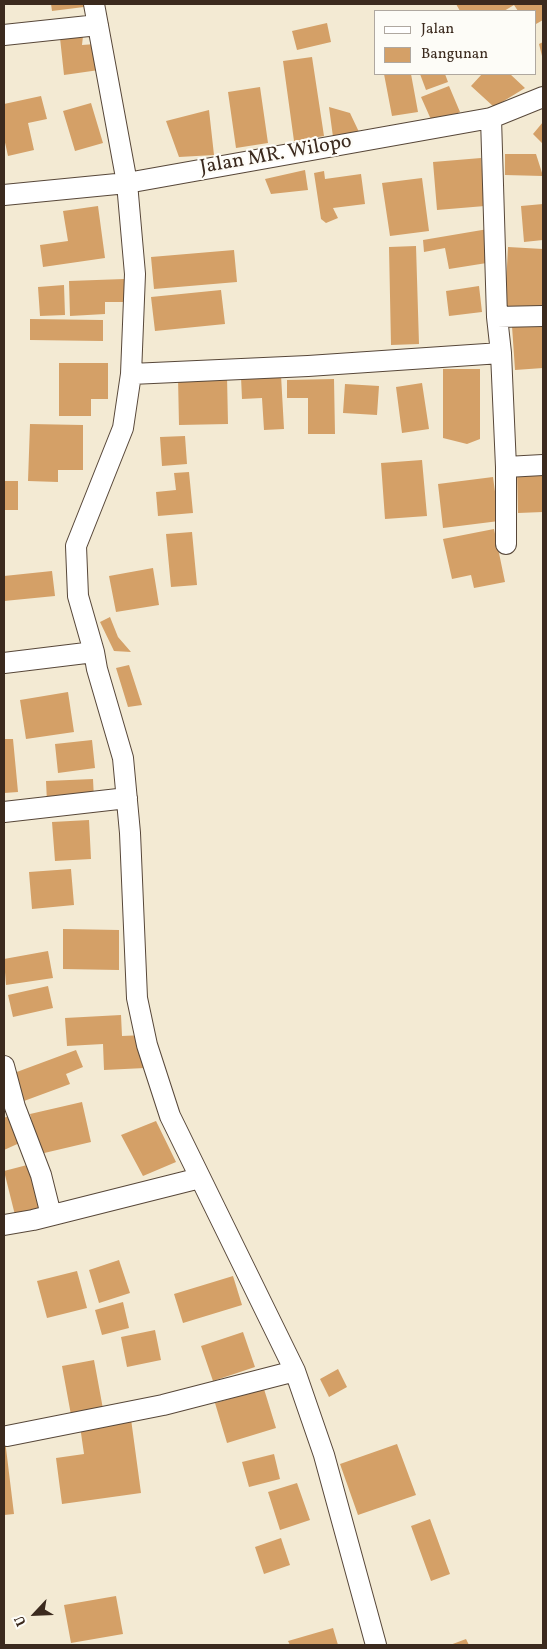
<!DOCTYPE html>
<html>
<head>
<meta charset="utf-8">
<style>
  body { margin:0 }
  #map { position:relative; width:547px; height:1649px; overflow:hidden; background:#f3ead3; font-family:Vollkorn,serif }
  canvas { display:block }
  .frame { position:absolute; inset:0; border:5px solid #3b2a1e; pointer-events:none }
  .legend { position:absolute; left:374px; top:10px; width:162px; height:65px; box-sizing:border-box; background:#fdfcf7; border:1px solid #afa8a0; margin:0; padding:6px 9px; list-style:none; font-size:15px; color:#3b2a1e }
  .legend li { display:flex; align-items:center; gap:10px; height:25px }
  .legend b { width:25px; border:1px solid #afa8a0 }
  .north { position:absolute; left:10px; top:1589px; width:50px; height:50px; -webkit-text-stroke:4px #fdfcf7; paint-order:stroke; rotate:245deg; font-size:14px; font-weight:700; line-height:20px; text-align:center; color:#3b2a1e }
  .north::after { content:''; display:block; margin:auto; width:18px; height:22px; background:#3b2a1e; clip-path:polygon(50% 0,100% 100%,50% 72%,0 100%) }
</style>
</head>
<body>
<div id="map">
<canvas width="547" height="1649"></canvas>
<div class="frame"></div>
<ul class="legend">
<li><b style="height:6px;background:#fff"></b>Jalan</li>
<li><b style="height:14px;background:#d4a067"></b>Bangunan</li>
</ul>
<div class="north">U</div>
</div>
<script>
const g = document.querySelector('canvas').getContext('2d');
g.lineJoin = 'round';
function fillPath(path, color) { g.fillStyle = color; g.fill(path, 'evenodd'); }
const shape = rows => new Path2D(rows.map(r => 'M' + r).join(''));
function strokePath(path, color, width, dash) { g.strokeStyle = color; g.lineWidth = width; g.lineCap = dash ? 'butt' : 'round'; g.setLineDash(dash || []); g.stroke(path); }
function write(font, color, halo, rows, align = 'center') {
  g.font = font + ' Vollkorn,serif'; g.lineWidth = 4.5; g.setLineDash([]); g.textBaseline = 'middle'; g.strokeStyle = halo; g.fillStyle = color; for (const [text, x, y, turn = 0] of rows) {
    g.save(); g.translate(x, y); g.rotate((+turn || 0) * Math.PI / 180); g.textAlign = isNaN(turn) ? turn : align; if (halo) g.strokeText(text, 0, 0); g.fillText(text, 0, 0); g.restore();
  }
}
const building = shape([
  [51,4,83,4,84,7,52,11],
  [456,4,543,4,543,20,536,24,536,11,518,11,514,5,504,11,460,11],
  [327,23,331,42,297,50,292,31],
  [83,36,82,45,96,44,99,70,64,75,60,38],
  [543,42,543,60,539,44],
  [312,57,324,136,294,141,283,61],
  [384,74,411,74,418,112,392,116],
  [420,74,445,74,448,82,426,90],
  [482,74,510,74,525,88,494,107,471,86],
  [449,86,460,112,433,124,421,97],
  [260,87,268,143,236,148,228,92],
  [41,96,47,119,28,123,34,150,8,156,4,138,4,104],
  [91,103,103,143,75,151,63,111],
  [329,107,350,113,359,132,333,137],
  [209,110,214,155,179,157,166,121],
  [543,122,543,144,533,134],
  [505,154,536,154,543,176,505,175],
  [481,158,485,206,437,210,433,162],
  [305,170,308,190,271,194,265,179],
  [324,171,325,179,361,174,365,204,333,208,338,218,326,223,321,219,314,173],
  [422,178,429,231,390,236,382,183],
  [543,204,543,240,524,242,521,206],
  [98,206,105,258,43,267,40,245,68,241,63,211],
  [488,229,493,262,449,269,445,248,424,252,423,240],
  [416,246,419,344,391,345,389,247],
  [508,247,543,249,543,309,505,306],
  [234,250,237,282,154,289,151,257],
  [124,279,125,302,105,302,105,314,70,316,69,281],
  [64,285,65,315,40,316,38,287],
  [479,286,482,312,449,316,446,291],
  [221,290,225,324,155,331,151,297],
  [30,319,103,320,103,341,30,340],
  [543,324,543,368,515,370,512,326],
  [59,363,108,363,108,399,91,399,91,416,59,416],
  [443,369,480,369,480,439,467,444,443,438],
  [281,375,284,429,264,430,262,398,242,399,241,377],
  [227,376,228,424,179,425,178,377],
  [334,379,335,434,308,434,308,398,287,398,287,380],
  [422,383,429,429,402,433,396,387],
  [345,384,379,386,377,415,343,413],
  [30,424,83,425,83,470,58,470,58,482,28,481],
  [185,436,187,464,162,466,160,437],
  [422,460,427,516,385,519,381,463],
  [543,471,543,512,518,513,517,472],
  [189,472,193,513,158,516,156,492,176,490,174,473],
  [493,477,499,521,443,528,438,484],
  [4,481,18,481,18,510,4,510],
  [494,529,505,582,474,588,471,575,452,579,443,539],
  [192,532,197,585,171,587,166,534],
  [153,568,159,605,116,612,109,576],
  [52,571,55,596,4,601,4,576],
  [110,617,118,637,131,652,114,651,100,622],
  [129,665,142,705,128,707,116,668],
  [68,692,74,732,26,739,20,700],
  [4,739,13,739,18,792,4,793],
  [92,740,95,768,58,773,55,744],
  [93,779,94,799,47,802,46,781],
  [89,820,91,859,55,861,52,822],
  [71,869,74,905,32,909,29,872],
  [63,929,119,930,119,970,63,969],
  [48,951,53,978,6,985,4,959],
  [48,986,53,1008,13,1017,8,995],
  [121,1015,122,1036,144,1035,145,1068,104,1070,103,1044,67,1046,65,1018],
  [76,1050,83,1067,66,1074,70,1084,24,1101,14,1073],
  [82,1102,91,1142,40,1154,30,1114],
  [13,1114,24,1141,4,1150,4,1118],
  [156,1121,176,1162,143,1176,121,1135],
  [31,1164,43,1208,15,1215,4,1171],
  [119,1260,130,1293,99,1303,89,1270],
  [77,1271,87,1308,47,1318,37,1281],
  [233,1276,242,1305,183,1323,174,1294],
  [123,1302,129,1328,102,1335,95,1310],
  [155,1330,161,1360,127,1367,121,1337],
  [243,1332,255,1367,213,1381,201,1346],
  [94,1360,103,1409,71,1415,62,1366],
  [338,1369,347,1387,329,1397,320,1379],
  [264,1389,276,1428,227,1443,215,1403],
  [131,1419,141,1493,62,1504,56,1458,84,1454,80,1426],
  [5,1440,14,1514,4,1515,4,1441],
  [397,1444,416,1495,358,1515,340,1464],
  [274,1454,280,1479,249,1487,242,1462],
  [297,1483,310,1520,280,1530,268,1492],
  [430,1519,450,1574,431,1581,411,1526],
  [281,1538,290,1565,264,1574,255,1547],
  [116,1596,123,1634,71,1643,64,1605],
  [333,1628,338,1645,290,1645,288,1641],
  [466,1639,469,1645,450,1645]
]);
const street = shape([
  [94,4,127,183,135,274,131,374,123,428,76,546,78,596,94,652,97,669,123,758,130,833,137,998,147,1045,170,1116,295,1371,324,1455,376,1645],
  [4,35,98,25],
  [491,118,497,317,501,353,506,467,506,544],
  [4,195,127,183,491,118,543,97],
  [497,317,543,316],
  [131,374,308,366,501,353],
  [506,467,543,465],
  [4,663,94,652],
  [4,812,127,798],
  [4,1066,15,1107,41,1175,51,1215],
  [4,1225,33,1220,200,1178],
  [7,1436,163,1405,295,1371]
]);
const streetNames = [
  ["Jalan MR. Wilopo",276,156,-10]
];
fillPath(building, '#d4a067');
strokePath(street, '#574739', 22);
strokePath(street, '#fff', 20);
write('20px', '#3b2a1e', '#fdfcf7', streetNames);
</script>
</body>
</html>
